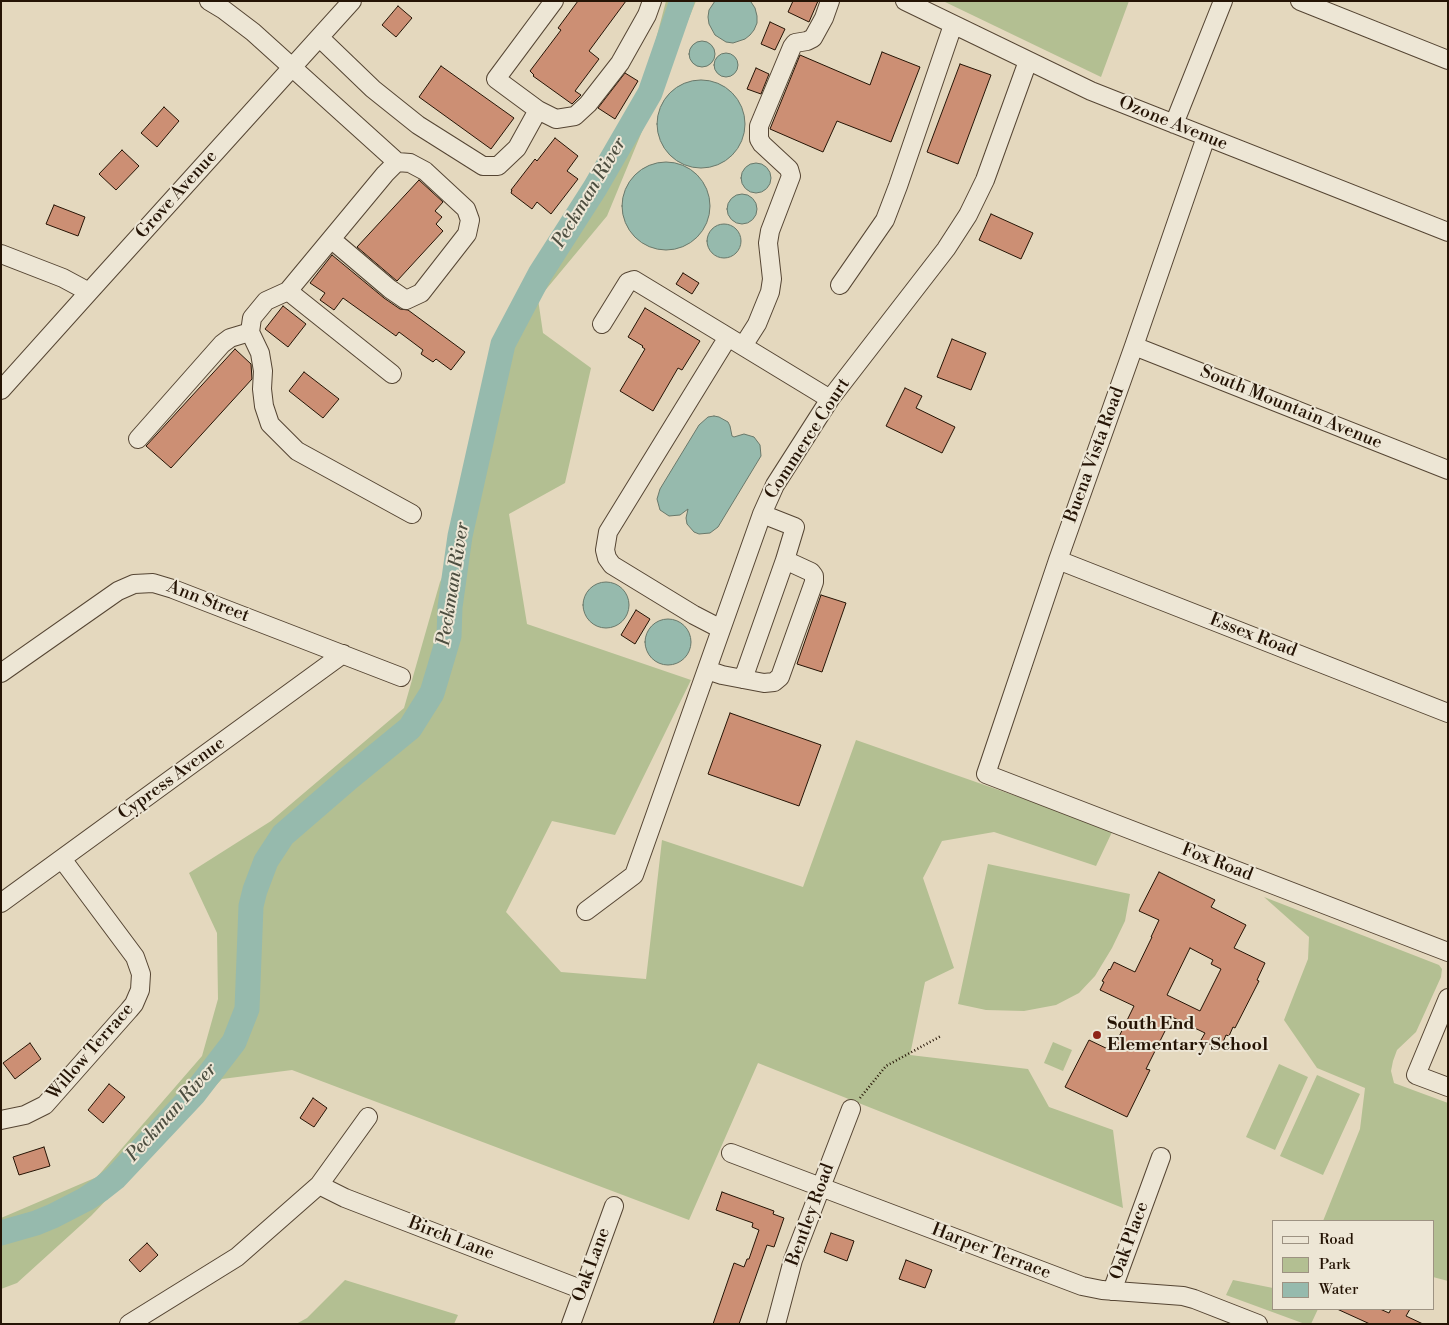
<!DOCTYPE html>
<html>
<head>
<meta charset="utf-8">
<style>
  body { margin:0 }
  #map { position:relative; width:1449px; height:1325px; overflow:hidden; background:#e4d8be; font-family:"Libre Bodoni",serif }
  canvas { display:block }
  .frame { position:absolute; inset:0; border:2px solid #251405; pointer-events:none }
  .legend { position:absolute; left:1272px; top:1220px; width:162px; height:90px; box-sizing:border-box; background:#ede6d5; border:1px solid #9d9282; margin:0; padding:6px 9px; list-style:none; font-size:15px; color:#251405 }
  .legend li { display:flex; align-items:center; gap:10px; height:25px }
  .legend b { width:25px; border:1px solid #9d9282 }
</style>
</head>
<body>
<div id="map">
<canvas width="1449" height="1325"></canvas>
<div class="frame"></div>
<ul class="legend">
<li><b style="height:6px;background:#ede6d5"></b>Road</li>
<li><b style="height:14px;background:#b3bf92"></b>Park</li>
<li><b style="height:14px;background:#96baad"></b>Water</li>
</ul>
</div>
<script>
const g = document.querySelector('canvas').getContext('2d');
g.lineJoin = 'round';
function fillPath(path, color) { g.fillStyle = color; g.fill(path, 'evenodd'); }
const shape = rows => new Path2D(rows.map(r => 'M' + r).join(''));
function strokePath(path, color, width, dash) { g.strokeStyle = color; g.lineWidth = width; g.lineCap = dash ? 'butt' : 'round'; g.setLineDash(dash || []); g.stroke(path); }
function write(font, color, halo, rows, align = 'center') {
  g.font = font + ' "Libre Bodoni",serif'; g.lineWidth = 4; g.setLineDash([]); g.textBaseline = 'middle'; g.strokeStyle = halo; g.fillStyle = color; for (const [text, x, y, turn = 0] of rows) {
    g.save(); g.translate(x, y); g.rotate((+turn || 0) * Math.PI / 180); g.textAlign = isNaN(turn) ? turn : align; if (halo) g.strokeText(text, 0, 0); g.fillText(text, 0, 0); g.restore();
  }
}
const green = shape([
  [666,1,696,1,607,216,538,299,543,333,591,368,565,483,509,514,527,624,691,680,615,835,552,821,506,912,561,972,646,979,662,840,803,887,856,740,1113,830,1096,866,994,832,942,841,923,878,954,968,925,982,910,1055,1028,1069,1049,1107,1113,1130,1123,1208,758,1063,689,1220,292,1070,222,1079,91,1216,17,1283,1,1289,1,1218,97,1177,202,1056,218,999,217,933,189,873,271,821,404,708,440,582,450,561,499,331,544,247,585,186,644,85],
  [943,1,1129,1,1101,77],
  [988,864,1130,894,1125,921,1112,948,1095,976,1079,993,1056,1005,1024,1011,986,1010,958,1004],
  [1264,897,1439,965,1442,969,1441,977,1416,1032,1397,1050,1393,1061,1391,1071,1394,1083,1448,1103,1448,1281,1433,1277,1433,1221,1323,1221,1360,1129,1365,1088,1317,1068,1284,1020,1308,959,1309,937],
  [1053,1042,1072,1050,1063,1071,1044,1063],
  [1279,1064,1308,1077,1275,1150,1246,1137],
  [1317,1075,1360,1094,1323,1175,1280,1156],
  [345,1280,458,1315,454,1324,296,1324,307,1318],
  [1233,1280,1273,1288,1273,1309,1318,1309,1311,1324,1305,1324,1226,1295]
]);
const water = shape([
  [715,1,750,1,751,2,755,8,757,16,757,23,754,30,750,35,745,39,733,43,726,42,715,35,709,24,708,17,709,10,715,1],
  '689 54a13 13 0 1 1 26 0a13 13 0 1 1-26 0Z',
  '714 65a12 12 0 1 1 24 0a12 12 0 1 1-24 0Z',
  '657 124a44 44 0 1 1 88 0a44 44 0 1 1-88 0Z',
  '622 206a44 44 0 1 1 88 0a44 44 0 1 1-88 0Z',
  '741 178a15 15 0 1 1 30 0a15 15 0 1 1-30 0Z',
  '727 209a15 15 0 1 1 30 0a15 15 0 1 1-30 0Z',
  '707 241a17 17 0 1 1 34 0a17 17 0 1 1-34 0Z',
  [714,416,719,417,728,422,730,426,732,436,734,437,744,434,754,437,760,445,761,456,718,527,710,533,699,534,694,532,687,524,686,518,688,509,680,515,669,516,660,510,657,499,660,489,699,425,708,417,714,416],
  '583 605a23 23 0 1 1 46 0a23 23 0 1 1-46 0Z',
  '645 642a23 23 0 1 1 46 0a23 23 0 1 1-46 0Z'
]);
const river = shape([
  [1,1233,36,1223,53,1216,86,1199,101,1189,115,1178,194,1094,234,1042,247,1009,251,906,255,890,266,861,283,835,349,778,410,728,432,693,449,636,450,607,460,536,503,344,540,274,595,188,650,93,682,1]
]);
const building = shape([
  [578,1,626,1,589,51,599,59,575,91,581,95,572,104,533,76,534,75,530,71,561,30,558,28,578,1],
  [793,1,818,1,809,22,788,12,793,1],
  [398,6,412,18,396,37,382,25,398,6],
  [770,22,785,29,775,50,761,44,770,22],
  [882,52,920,67,891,142,837,121,823,152,770,129,800,55,870,85,882,52],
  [960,64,991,75,958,164,927,152,960,64],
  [441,66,514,118,491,149,419,97,441,66],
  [756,68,769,74,761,94,747,89,756,68],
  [625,73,638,81,615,119,598,108,625,73],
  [164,107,179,121,157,147,141,133,164,107],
  [555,138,578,156,567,171,578,179,551,214,537,202,532,209,511,193,512,190,511,190,535,159,537,161,555,138],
  [122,150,139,166,116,190,99,174,122,150],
  [419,180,443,202,435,211,442,217,436,224,443,231,397,281,357,247,419,180],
  [54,205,85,217,78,236,46,224,54,205],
  [991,214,1033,233,1021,259,979,240,991,214],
  [332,255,384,298,400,309,408,310,465,352,451,370,436,359,433,362,421,354,423,350,399,332,396,336,343,298,334,310,320,300,325,293,310,283,332,255],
  [683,273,699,283,692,294,676,284,683,273],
  [283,306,306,324,288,347,265,329,283,306],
  [645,308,700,341,682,370,678,368,653,411,620,391,645,349,642,347,643,346,628,337,645,308],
  [952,339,986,353,971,390,937,377,952,339],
  [235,349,251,364,252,379,171,468,146,446,235,349],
  [304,372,339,399,323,418,289,391,304,372],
  [905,388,922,396,916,408,955,427,942,453,886,426,905,388],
  [821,595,846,603,822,672,797,664,821,595],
  [636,610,650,619,635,644,621,635,636,610],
  [730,713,821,745,799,806,708,774,730,713],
  [1159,872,1215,900,1211,907,1246,925,1234,948,1265,963,1257,980,1259,981,1235,1028,1233,1027,1229,1036,1226,1035,1220,1049,1201,1040,1205,1033,1172,1017,1146,1069,1150,1070,1127,1117,1065,1087,1089,1040,1112,1051,1134,1006,1100,990,1104,982,1102,981,1109,969,1110,970,1114,962,1135,972,1152,937,1151,937,1159,920,1139,911,1159,872],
  [1190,948,1213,960,1211,964,1221,969,1200,1011,1167,995,1190,948],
  [30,1043,41,1059,15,1079,3,1063,30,1043],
  [109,1084,125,1097,103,1123,88,1110,109,1084],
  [313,1098,327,1108,314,1127,300,1118,313,1098],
  [44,1147,50,1166,19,1175,13,1157,44,1147],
  [722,1192,774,1211,773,1214,784,1218,774,1247,767,1245,739,1324,713,1324,734,1263,744,1267,747,1259,749,1259,759,1230,752,1227,753,1223,716,1210,722,1192],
  [831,1233,854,1241,847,1261,824,1252,831,1233],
  [147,1243,158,1255,140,1272,129,1260,147,1243],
  [906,1260,932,1270,925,1288,899,1279,906,1260],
  [1337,1309,1380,1309,1389,1313,1391,1309,1410,1309,1406,1316,1423,1324,1370,1324,1337,1309]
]);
const path = shape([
  [860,1098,886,1066,941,1036]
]);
const minor = shape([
  [209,1,224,10,253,32,397,162,385,174,288,291,392,374],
  [905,1,1091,91,1448,232],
  [1300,1,1448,60],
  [320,38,373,89,418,125,483,166,498,166,517,148,538,110,496,79,554,1],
  [538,110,556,119,575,116,588,104,620,63,647,15,652,1],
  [1174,124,1223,1],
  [1206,137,1134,346,1058,560,986,774,1448,952],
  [331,239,390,289,406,300,421,293,467,234,470,220,466,209,425,171,410,163,397,162],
  [1,254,63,278,89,292],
  [840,285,885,220,898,186,953,25],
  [288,291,266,301,252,318,250,332,260,353,263,371,262,389,264,406,270,424,297,451,412,514],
  [602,324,628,282,634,280,728,337],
  [743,346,757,324,770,292,772,279,768,243,770,231,791,176,789,169,762,144,759,139,759,126,792,47,795,43,807,41,813,38,824,18,830,1],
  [1134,346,1448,470],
  [1,390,89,292,352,1],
  [138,439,222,344,230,338,250,332],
  [1058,560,1448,713],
  [721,629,694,615,612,565,607,558,605,550,608,532,728,337,830,399],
  [707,670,722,675,764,683,774,682,780,677,814,582,814,576,811,572,785,560,795,527,762,514],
  [1,673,118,591,134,584,153,583,173,589,401,677],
  [743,679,785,560],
  [1,903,343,654],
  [586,911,634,875,762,514,775,485,830,399,946,249,968,215,985,180,1028,61],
  [1448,998,1416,1075,1448,1087],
  [1,1120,25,1115,45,1105,129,1010,134,1004,140,990,141,974,135,957,62,859],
  [731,1153,1082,1286,1102,1290,1183,1296,1194,1299,1258,1324],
  [319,1185,345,1198,583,1290],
  [1112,1291,1161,1157],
  [129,1324,237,1257,319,1185,368,1117],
  [571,1324,614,1206],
  [776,1324,793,1260,851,1109]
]);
const markers = [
  [1097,1035,5,"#8f2418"]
];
const streetNames = [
  ["Ozone Avenue",1173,124,22],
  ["Grove Avenue",177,195,-48],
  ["South Mountain Avenue",1291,408,22],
  ["Commerce Court",808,439,-57],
  ["Buena Vista Road",1095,455,-70],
  ["Ann Street",208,602,21],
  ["Essex Road",1253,636,21],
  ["Cypress Avenue",172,779,-36],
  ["Fox Road",1217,863,21],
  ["Willow Terrace",91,1052,-49],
  ["Bentley Road",811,1215,-70],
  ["Birch Lane",451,1239,21],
  ["Oak Place",1130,1241,-70],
  ["Harper Terrace",991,1252,21],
  ["Oak Lane",592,1265,-70]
];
const poiNames = [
  ["South End",1107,1025],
  ["Elementary School",1107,1046]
];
const waterNames = [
  ["Peckman River",590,193,-59],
  ["Peckman River",454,584,-81],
  ["Peckman River",172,1113,-48]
];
fillPath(green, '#b3bf92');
fillPath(water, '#96baad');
strokePath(water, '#69786a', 1);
strokePath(river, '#96baad', 25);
fillPath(building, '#cc8f74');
strokePath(building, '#251405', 1);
strokePath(minor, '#554533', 20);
strokePath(path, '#251405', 2.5, [1, 2.5]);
strokePath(minor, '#ede6d5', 18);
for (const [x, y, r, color] of markers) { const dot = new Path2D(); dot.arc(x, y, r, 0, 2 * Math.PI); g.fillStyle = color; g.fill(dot); strokePath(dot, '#ede6d5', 2); }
write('18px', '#251405', '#ede6d5', streetNames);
write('bold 18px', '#251405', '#ede6d5', poiNames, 'left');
write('italic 19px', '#4d4e40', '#ede6d5', waterNames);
</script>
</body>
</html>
